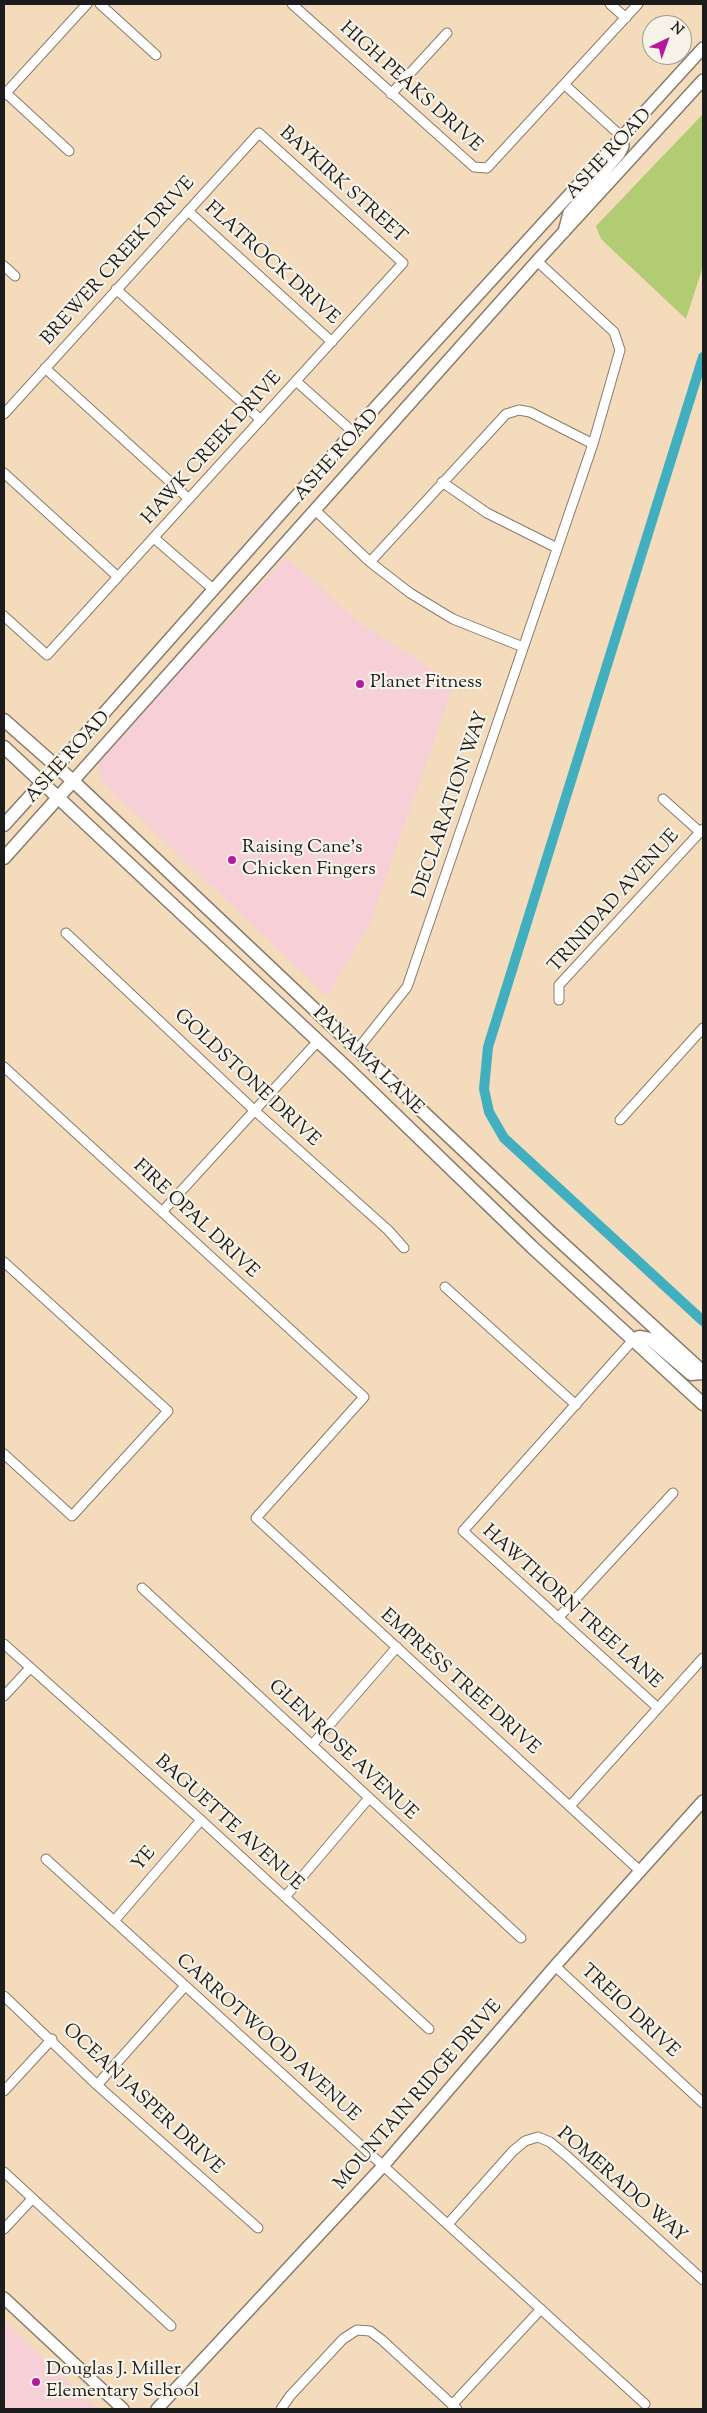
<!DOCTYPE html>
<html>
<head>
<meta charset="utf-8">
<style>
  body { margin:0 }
  #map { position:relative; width:707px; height:2413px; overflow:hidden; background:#f3dbbb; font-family:"Sorts Mill Goudy",serif }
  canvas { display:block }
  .frame { position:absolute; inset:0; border:5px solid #1c1c1c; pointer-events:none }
  .north { position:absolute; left:642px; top:15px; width:50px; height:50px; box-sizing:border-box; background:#f7f3e8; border:1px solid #9f9d96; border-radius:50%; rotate:42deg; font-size:14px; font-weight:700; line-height:20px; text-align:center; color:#1c1c1c }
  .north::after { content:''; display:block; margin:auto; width:18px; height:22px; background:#b5179e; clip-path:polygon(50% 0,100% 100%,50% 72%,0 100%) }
</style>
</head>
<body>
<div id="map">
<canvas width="707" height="2413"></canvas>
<div class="frame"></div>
<div class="north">N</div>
</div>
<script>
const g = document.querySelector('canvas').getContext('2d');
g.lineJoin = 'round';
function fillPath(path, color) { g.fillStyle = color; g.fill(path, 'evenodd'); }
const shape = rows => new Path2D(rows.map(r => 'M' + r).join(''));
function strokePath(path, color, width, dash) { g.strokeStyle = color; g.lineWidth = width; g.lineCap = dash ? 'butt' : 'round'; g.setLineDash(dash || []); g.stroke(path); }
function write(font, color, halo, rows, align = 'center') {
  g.font = font + ' "Sorts Mill Goudy",serif'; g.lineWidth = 4.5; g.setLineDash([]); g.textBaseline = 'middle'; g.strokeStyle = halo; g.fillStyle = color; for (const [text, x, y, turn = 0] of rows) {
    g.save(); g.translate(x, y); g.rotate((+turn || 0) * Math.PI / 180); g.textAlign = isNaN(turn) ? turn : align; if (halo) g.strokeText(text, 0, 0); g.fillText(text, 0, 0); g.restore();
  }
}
const built = shape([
  [286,557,361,624,454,683,370,924,327,996,100,780,98,760],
  [4,2320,38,2354,98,2409,4,2409]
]);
const green = shape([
  [703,114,703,266,686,319,601,239,596,226]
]);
const canal = shape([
  [703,357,488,1047,484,1089,489,1112,504,1138,703,1321]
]);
const minor = shape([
  [100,4,156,55],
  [292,4,474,167,487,168,638,4],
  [610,4,626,18],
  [565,85,622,137],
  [6,93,69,151],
  [391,94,447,33],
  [4,95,87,4],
  [188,211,332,342],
  [4,266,15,276],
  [116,289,261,420],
  [45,368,189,499],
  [296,381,353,432],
  [4,414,259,133,403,263,47,655,4,616],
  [4,473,118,577],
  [442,482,487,513,557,548],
  [315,510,370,562,410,593,453,619,523,647],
  [154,538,213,589],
  [370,562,506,414,519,410,530,412,593,444],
  [663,799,700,832],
  [66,933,254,1110,388,1230,404,1248],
  [559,1000,559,985,703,829],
  [357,1050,407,987,593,444,620,350,614,332,537,261],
  [4,1067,364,1397,256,1518,640,1871],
  [620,1120,703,1028],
  [162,1212,318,1041],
  [4,1262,168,1411,72,1516,4,1454],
  [445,1287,576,1405],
  [633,1340,463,1531,658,1708],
  [142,1588,521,1938],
  [558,1618,673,1493],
  [4,1644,201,1820,429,2029],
  [4,1696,30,1668],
  [312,1745,397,1647],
  [570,1806,703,1658],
  [46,1859,645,2404],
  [285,1897,369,1798],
  [114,1921,201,1820],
  [555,1966,703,2103],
  [4,1996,97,2085,258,2228],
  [97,2085,185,1986],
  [4,2091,52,2039],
  [4,2172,171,2326],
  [448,2224,513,2151,525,2141,538,2137,550,2142,568,2157,703,2280],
  [4,2229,32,2199],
  [452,2405,541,2309],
  [281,2409,290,2396,343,2339,357,2330,370,2331,382,2340,457,2409]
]);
const tertiary = shape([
  [564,232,569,213,619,154,623,146,622,137],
  [73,781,537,261,703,80],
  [43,782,353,432,703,48],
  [4,2298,123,2409],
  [157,2409,383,2166,555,1966,703,1801]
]);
const secondary = shape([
  [4,720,73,781,549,1231,703,1372],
  [4,747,348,1069,532,1247,703,1404],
  [4,825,43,782],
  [4,858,73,781],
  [633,1340,639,1337,650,1339,691,1374,703,1373]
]);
const markers = [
  [360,684,5,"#b5179e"],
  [232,860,5,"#b5179e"],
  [36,2382,5,"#b5179e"]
];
const streetNames = [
  ["HIGH PEAKS DRIVE",410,88,42],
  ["ASHE ROAD",610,155,-47],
  ["BAYKIRK STREET",342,186,42],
  ["BREWER CREEK DRIVE",119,262,-48],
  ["FLATROCK DRIVE",271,264,42],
  ["HAWK CREEK DRIVE",213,449,-48],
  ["ASHE ROAD",338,456,-48],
  ["ASHE ROAD",69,758,-48],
  ["DECLARATION WAY",452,805,-71],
  ["TRINIDAD AVENUE",615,902,-48],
  ["PANAMA LANE",367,1062,44],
  ["GOLDSTONE DRIVE",246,1079,43],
  ["FIRE OPAL DRIVE",195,1220,43],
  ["HAWTHORN TREE LANE",571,1608,42],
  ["EMPRESS TREE DRIVE",459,1683,42],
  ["GLEN ROSE AVENUE",342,1751,43],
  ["BAGUETTE AVENUE",228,1824,42],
  ["YE",145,1860,-49],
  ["TREIO DRIVE",629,2012,43],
  ["CARROTWOOD AVENUE",267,2039,42],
  ["MOUNTAIN RIDGE DRIVE",419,2096,-49],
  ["OCEAN JASPER DRIVE",142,2100,43],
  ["POMERADO WAY",621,2186,41]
];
const poiNames = [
  ["Planet Fitness",370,684],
  ["Raising Cane's",242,849],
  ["Chicken Fingers",242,871],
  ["Douglas J. Miller",46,2371],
  ["Elementary School",46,2393]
];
fillPath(built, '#f6cfd7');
fillPath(green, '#b1cc72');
strokePath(canal, '#42afc0', 10);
strokePath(minor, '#887c6c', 11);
strokePath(tertiary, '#887c6c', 14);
strokePath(secondary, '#887c6c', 15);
strokePath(minor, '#fff', 9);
strokePath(tertiary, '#fff', 11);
strokePath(secondary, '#fff', 12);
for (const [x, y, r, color] of markers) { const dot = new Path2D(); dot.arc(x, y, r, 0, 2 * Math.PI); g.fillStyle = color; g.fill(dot); strokePath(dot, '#f7f3e8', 2); }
write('19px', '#1c1c1c', '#f7f3e8', streetNames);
write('19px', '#1c1c1c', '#f7f3e8', poiNames, 'left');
</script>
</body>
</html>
